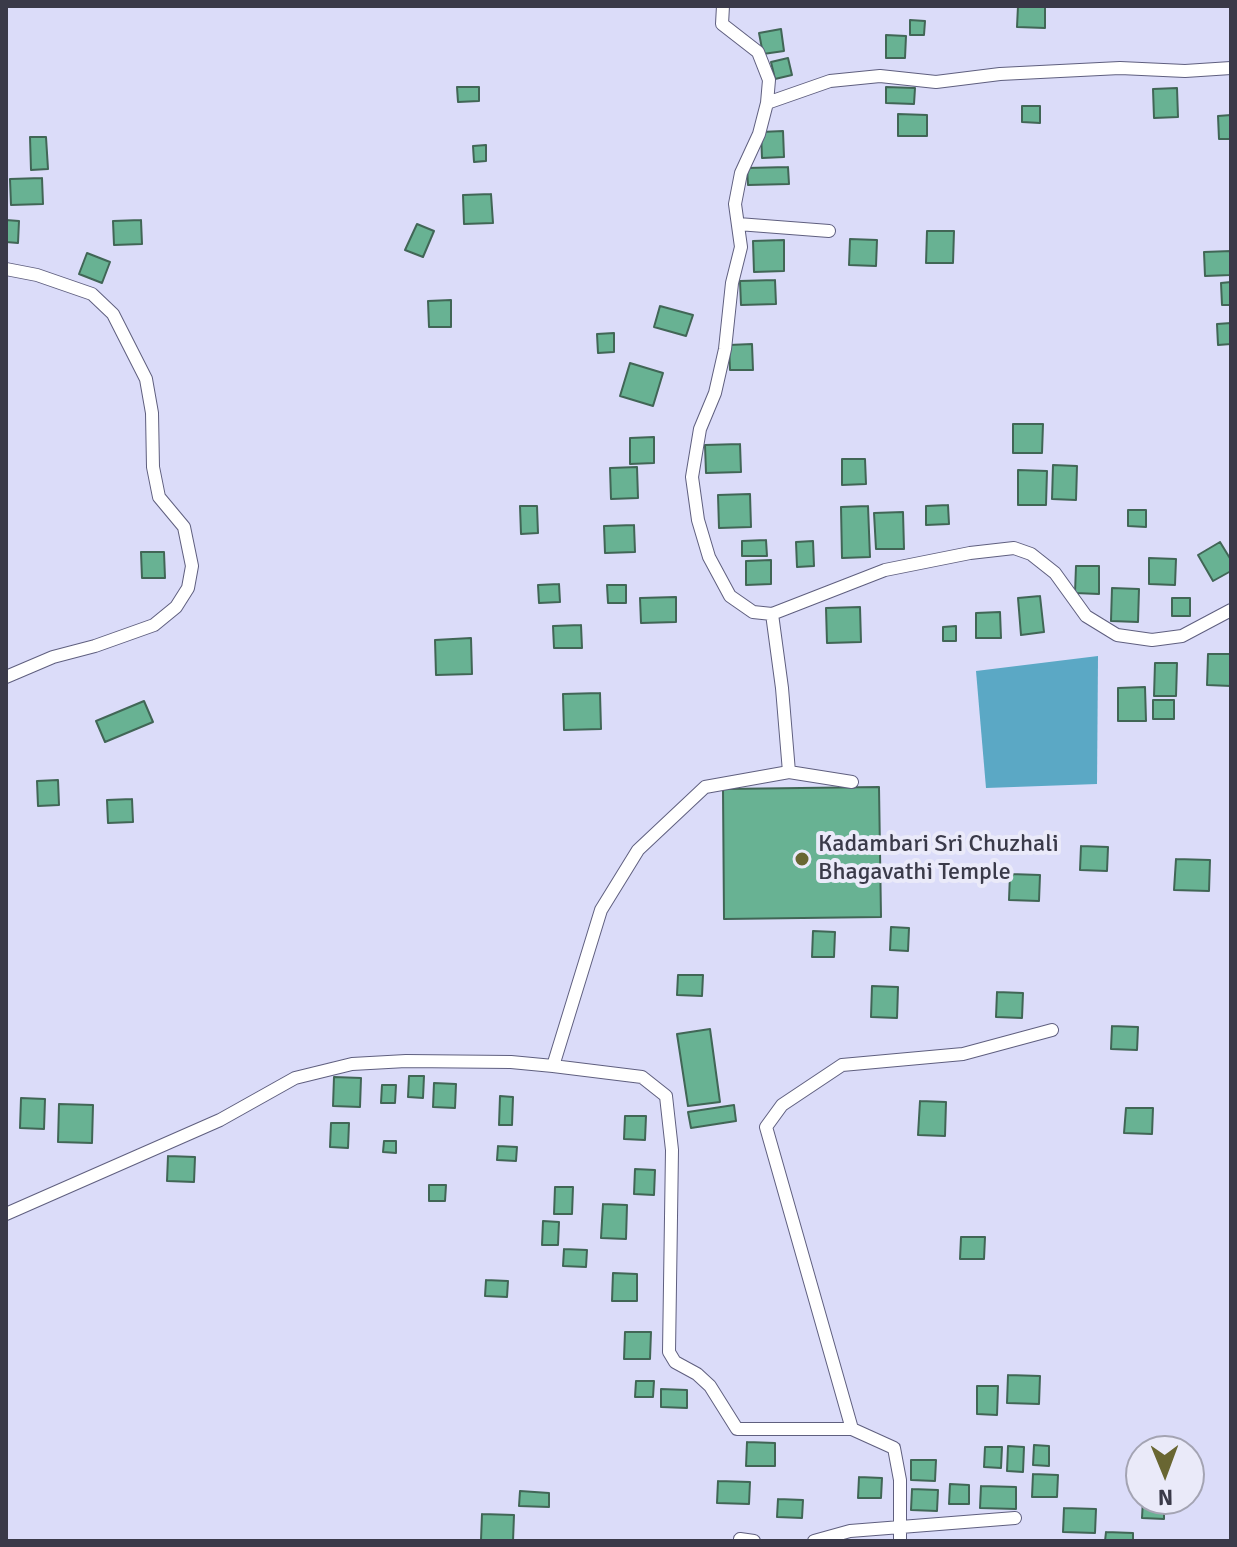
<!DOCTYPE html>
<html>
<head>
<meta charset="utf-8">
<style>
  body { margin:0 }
  #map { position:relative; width:1237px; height:1547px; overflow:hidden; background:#dbdcf9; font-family:Signika,sans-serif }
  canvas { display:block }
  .frame { position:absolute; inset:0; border:8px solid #3a3a49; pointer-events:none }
  .north { position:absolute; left:1125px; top:1435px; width:80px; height:80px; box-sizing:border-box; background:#eaeaf9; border:2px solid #a4a4b3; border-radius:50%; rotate:179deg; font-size:22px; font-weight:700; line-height:32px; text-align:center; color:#3a3a49 }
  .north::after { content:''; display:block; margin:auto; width:28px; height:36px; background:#696632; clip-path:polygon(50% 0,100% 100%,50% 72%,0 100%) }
</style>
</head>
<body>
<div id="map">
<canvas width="1237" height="1547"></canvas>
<div class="frame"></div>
<div class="north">N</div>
</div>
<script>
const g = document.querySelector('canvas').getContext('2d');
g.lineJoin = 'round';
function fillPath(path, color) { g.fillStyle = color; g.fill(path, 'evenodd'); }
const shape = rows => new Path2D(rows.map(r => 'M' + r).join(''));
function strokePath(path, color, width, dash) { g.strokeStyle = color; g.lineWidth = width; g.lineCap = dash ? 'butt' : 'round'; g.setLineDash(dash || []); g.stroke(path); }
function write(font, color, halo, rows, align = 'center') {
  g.font = font + ' Signika,sans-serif'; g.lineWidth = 8; g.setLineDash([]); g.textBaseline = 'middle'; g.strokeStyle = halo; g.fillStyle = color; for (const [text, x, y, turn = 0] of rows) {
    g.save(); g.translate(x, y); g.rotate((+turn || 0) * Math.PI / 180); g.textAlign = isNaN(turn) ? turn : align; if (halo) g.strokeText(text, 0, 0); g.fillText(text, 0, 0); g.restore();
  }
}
const water = shape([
  [1098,656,1097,784,986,788,976,671]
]);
const building = shape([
  [1018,6,1045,6,1045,28,1017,27,1018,6],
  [910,20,925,21,924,35,910,35,910,20],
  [781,29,784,51,763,54,759,33,781,29],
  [886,35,906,36,905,58,886,58,886,35],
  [788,58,792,75,775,79,771,62,788,58],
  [457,87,479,87,479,101,458,102,457,87],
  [886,87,915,88,914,104,886,103,886,87],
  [1177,88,1178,117,1154,118,1153,89,1177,88],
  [1022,106,1040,106,1040,123,1022,122,1022,106],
  [898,114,927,115,927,136,898,136,898,114],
  [1231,115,1231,139,1219,139,1218,116,1231,115],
  [783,131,784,157,762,158,761,132,783,131],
  [30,137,46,137,48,169,31,170,30,137],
  [486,145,486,161,474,162,473,146,486,145],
  [788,167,789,184,748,185,747,168,788,167],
  [42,178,43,204,11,205,10,179,42,178],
  [491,194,493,223,464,224,463,195,491,194],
  [6,220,19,221,18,243,6,242,6,220],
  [141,220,142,244,114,245,113,221,141,220],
  [417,224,434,231,423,257,405,250,417,224],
  [927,231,954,231,953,263,926,263,927,231],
  [850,239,877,240,876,266,849,265,850,239],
  [784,240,784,271,754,272,753,241,784,240],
  [1231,251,1231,275,1205,276,1204,252,1231,251],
  [87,253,110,262,102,283,79,274,87,253],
  [775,280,776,304,741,305,740,281,775,280],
  [1231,282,1231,305,1222,305,1221,283,1231,282],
  [451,300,451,327,429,327,428,301,451,300],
  [660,306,693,315,686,336,654,327,660,306],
  [1231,323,1231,344,1218,345,1217,324,1231,323],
  [614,333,614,352,598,353,597,334,614,333],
  [752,344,753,370,730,370,729,345,752,344],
  [630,363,663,373,653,406,620,396,630,363],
  [1013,424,1043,424,1042,453,1013,453,1013,424],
  [654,437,654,463,630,464,630,438,654,437],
  [740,444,741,472,706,473,705,445,740,444],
  [842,459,865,459,866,484,842,485,842,459],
  [1053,465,1077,466,1076,500,1052,499,1053,465],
  [637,467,638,498,611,499,610,468,637,467],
  [1018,470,1047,471,1046,505,1018,505,1018,470],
  [750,494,751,527,719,528,718,495,750,494],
  [948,505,949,524,926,525,926,506,948,505],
  [520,506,537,506,538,533,521,534,520,506],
  [868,506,870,557,842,558,841,507,868,506],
  [1128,510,1146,510,1146,527,1128,526,1128,510],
  [903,512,904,549,876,549,874,513,903,512],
  [634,525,635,552,605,553,604,526,634,525],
  [766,540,767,556,742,556,742,541,766,540],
  [813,541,814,566,797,567,796,542,813,541],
  [1220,542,1231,560,1231,571,1213,581,1198,555,1220,542],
  [141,552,164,552,165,578,142,578,141,552],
  [1149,558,1176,559,1175,585,1149,584,1149,558],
  [771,560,771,584,746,585,746,561,771,560],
  [1076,566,1099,566,1099,594,1075,593,1076,566],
  [559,584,560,602,539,603,538,585,559,584],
  [607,585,626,585,626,603,608,603,607,585],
  [1112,588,1139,589,1138,622,1111,621,1112,588],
  [1040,596,1044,632,1021,635,1018,598,1040,596],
  [676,597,676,622,641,623,640,598,676,597],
  [1172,598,1190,598,1190,616,1172,616,1172,598],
  [860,607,861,642,827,643,826,608,860,607],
  [1000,612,1001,638,976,638,976,613,1000,612],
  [581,625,582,648,554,648,553,626,581,625],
  [956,626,956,641,943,641,943,627,956,626],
  [471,638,472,674,436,675,435,640,471,638],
  [1208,654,1231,654,1231,686,1207,685,1208,654],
  [1155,663,1177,663,1176,696,1154,696,1155,663],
  [1145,687,1146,721,1118,721,1118,688,1145,687],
  [600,693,601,729,564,730,563,694,600,693],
  [1153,700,1174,700,1174,719,1153,719,1153,700],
  [144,701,153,722,105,742,96,721,144,701],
  [58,780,59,805,38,806,37,781,58,780],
  [879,787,881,917,724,919,723,789,879,787],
  [132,799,133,822,108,823,107,800,132,799],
  [1081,846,1108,847,1107,871,1080,870,1081,846],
  [1176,859,1210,860,1209,891,1174,890,1176,859],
  [1010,874,1040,875,1039,901,1009,900,1010,874],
  [891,927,909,928,908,951,890,950,891,927],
  [813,931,835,932,834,957,812,957,813,931],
  [678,975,703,975,702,996,677,995,678,975],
  [872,986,898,987,897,1018,871,1017,872,986],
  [997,992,1023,993,1022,1018,996,1017,997,992],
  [1112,1026,1138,1027,1137,1050,1111,1049,1112,1026],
  [710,1029,720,1102,688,1106,677,1034,710,1029],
  [409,1076,424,1076,423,1098,408,1097,409,1076],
  [334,1077,361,1078,360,1107,333,1106,334,1077],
  [434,1083,456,1084,455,1108,433,1107,434,1083],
  [382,1085,396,1085,395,1103,381,1103,382,1085],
  [500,1096,513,1097,512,1125,499,1125,500,1096],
  [21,1098,45,1099,44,1129,20,1128,21,1098],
  [920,1101,946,1102,945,1136,918,1135,920,1101],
  [59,1104,93,1105,92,1143,58,1142,59,1104],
  [734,1105,736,1121,691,1128,688,1112,734,1105],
  [1126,1108,1153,1108,1152,1134,1124,1133,1126,1108],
  [625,1116,646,1116,645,1140,624,1139,625,1116],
  [331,1123,349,1123,348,1148,330,1147,331,1123],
  [384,1141,396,1141,396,1153,383,1152,384,1141],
  [498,1146,517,1147,516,1161,497,1160,498,1146],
  [168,1156,195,1157,194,1182,167,1181,168,1156],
  [635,1169,655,1170,654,1195,634,1194,635,1169],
  [429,1185,446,1185,445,1201,429,1201,429,1185],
  [555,1187,573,1187,572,1214,554,1214,555,1187],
  [603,1204,627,1205,626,1239,601,1238,603,1204],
  [543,1221,559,1222,558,1245,542,1245,543,1221],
  [961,1237,985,1237,984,1259,960,1259,961,1237],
  [564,1249,587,1250,586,1267,563,1266,564,1249],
  [613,1273,637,1274,637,1301,612,1301,613,1273],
  [486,1280,508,1281,507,1297,485,1296,486,1280],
  [625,1332,651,1332,650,1359,624,1359,625,1332],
  [1008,1375,1040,1376,1039,1404,1007,1403,1008,1375],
  [636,1381,654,1381,653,1397,635,1397,636,1381],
  [977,1386,998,1386,997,1415,977,1414,977,1386],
  [661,1389,687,1390,687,1408,661,1407,661,1389],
  [747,1442,775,1443,775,1466,746,1466,747,1442],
  [1034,1445,1049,1446,1049,1466,1033,1465,1034,1445],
  [1008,1446,1024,1447,1023,1472,1007,1471,1008,1446],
  [985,1447,1002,1447,1001,1468,984,1467,985,1447],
  [911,1460,936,1460,935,1481,911,1480,911,1460],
  [1033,1474,1058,1475,1057,1497,1032,1497,1033,1474],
  [859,1477,882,1478,881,1498,858,1498,859,1477],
  [718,1481,750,1482,749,1504,717,1503,718,1481],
  [950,1484,969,1485,969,1504,949,1504,950,1484],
  [981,1486,1016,1487,1016,1509,980,1508,981,1486],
  [912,1489,938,1490,937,1511,911,1510,912,1489],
  [520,1491,549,1493,549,1507,519,1506,520,1491],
  [778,1499,803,1500,802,1518,777,1517,778,1499],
  [1143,1499,1164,1500,1164,1519,1142,1518,1143,1499],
  [1064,1508,1096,1509,1095,1533,1063,1532,1064,1508],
  [482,1514,514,1515,513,1541,481,1540,482,1514],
  [1106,1532,1133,1533,1133,1541,1105,1541,1106,1532]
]);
const street = shape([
  [723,6,722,24,758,52,769,80,767,103,759,134,741,173,735,204,741,247,732,283,725,349,715,393,700,429,692,477,698,520,709,557,730,596,753,612,772,614,885,570,970,553,1014,548,1031,554,1055,573,1086,616,1117,635,1152,640,1182,636,1231,610],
  [767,103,830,81,880,76,936,82,1000,74,1120,68,1185,71,1231,68],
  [738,224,829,231],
  [6,269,37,275,92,294,113,314,146,379,152,413,153,467,159,497,184,527,192,566,188,588,176,607,154,625,95,646,53,657,6,677],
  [789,772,852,782],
  [553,1066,642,1077,666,1096,672,1150,669,1352,675,1362,697,1374,710,1386,737,1429,852,1429,894,1448,900,1480,900,1541],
  [6,1214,220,1120,295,1078,352,1064,406,1061,511,1062,553,1066,601,910,638,850,705,787,789,772,782,688,772,614],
  [852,1429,766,1127,782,1105,842,1065,963,1054,1052,1030],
  [740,1539,754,1541],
  [814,1541,850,1531,1015,1518]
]);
const markers = [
  [802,859,8,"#696632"]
];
const poiNames = [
  ["Kadambari Sri Chuzhali",818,845],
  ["Bhagavathi Temple",818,873]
];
fillPath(water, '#5ba8c5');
fillPath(building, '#68b293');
strokePath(building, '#416656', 2);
strokePath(street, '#5f5f7f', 14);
strokePath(street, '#fff', 12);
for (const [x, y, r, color] of markers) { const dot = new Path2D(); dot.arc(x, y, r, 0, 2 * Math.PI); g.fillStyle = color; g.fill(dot); strokePath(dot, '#eaeaf9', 3); }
write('24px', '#3a3a49', '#eaeaf9', poiNames, 'left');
</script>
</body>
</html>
